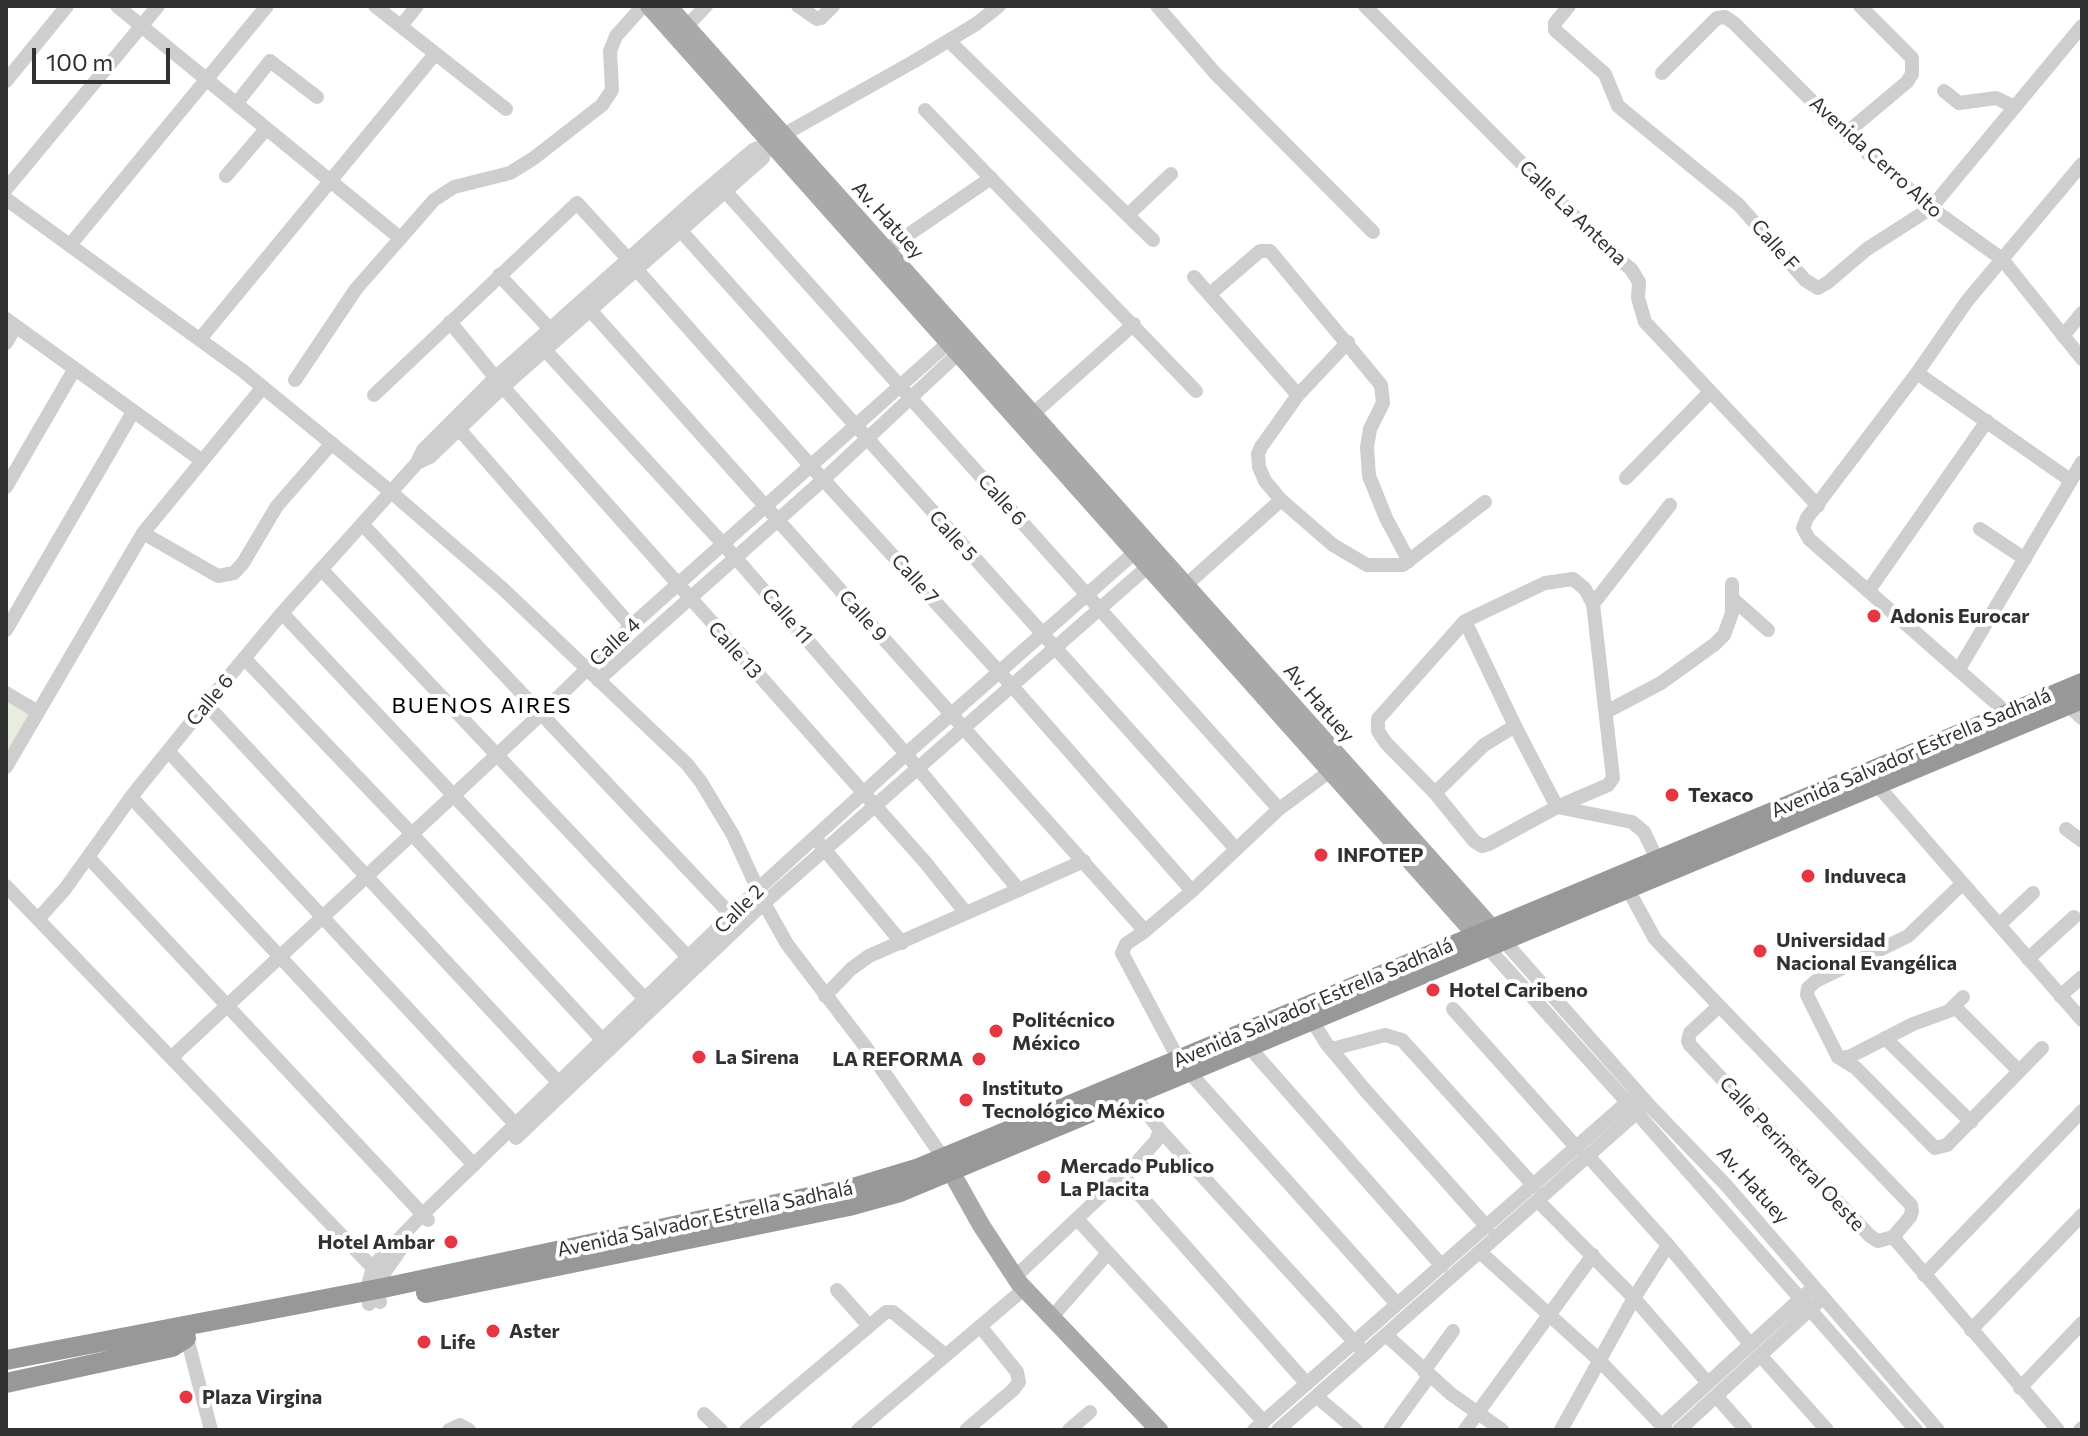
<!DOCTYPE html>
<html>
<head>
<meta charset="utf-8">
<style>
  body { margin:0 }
  #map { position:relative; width:2088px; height:1436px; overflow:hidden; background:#fff; font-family:Commissioner,sans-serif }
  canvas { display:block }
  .frame { position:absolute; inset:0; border:8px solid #313131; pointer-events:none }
  .scale { position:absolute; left:32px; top:48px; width:138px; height:36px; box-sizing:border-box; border:4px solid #313131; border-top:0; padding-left:10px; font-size:24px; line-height:28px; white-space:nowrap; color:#313131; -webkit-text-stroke:6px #fff; paint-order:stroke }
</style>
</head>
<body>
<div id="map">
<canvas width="2088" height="1436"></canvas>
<div class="frame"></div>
<div class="scale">100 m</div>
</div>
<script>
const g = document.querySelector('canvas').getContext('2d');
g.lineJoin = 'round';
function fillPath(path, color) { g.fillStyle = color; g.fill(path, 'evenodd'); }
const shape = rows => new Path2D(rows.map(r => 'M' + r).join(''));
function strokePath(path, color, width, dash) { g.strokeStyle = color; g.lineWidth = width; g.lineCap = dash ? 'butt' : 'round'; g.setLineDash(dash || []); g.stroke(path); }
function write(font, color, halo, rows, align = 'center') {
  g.font = font + ' Commissioner,sans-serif'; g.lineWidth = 8; g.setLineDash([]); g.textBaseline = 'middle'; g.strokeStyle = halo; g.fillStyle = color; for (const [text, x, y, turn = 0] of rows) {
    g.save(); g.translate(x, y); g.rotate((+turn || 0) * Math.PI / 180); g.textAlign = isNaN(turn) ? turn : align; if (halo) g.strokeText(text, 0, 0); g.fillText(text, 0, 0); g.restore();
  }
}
const green = shape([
  [6,696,35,713,6,764]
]);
const minor = shape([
  [117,6,400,238],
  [375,6,506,109],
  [798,6,817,19,821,18,833,6],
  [1157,6,1215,73,1373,232],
  [1365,6,1613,255,1631,269,1639,282,1638,298,1645,322,1818,506],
  [1569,6,1555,23,1555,30,1605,74,1618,106,1739,205,1805,280,1818,288,1827,283,1867,249,1931,208,2082,26],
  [401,26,417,6],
  [686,27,706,6],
  [949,41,1153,240],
  [1662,73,1717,18,1725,17,1734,23,1845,134,1931,208,2002,259,2082,359],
  [6,81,67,6],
  [1944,91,1959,103,1996,98,2013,106],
  [236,104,270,61,317,97],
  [925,110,1196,391],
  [1845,134,1907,82,1912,74,1912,58,1860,6],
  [783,135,913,62,976,24,999,6],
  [226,176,266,129],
  [6,189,158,6],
  [725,191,1279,809],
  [6,199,243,371,391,492,502,588,687,764,701,782,733,835,764,903,787,944,874,1058,944,1159],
  [1128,215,1171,174],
  [672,221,1236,849],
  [70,245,267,6],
  [886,250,991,178],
  [636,269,810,465,1012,686,1192,891],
  [499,275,550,329],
  [1194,277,1298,395],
  [1210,294,1260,251,1270,251,1381,385,1383,403,1370,429,1367,447,1369,476,1386,518,1409,561],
  [582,301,1145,931],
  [6,319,201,460],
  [450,322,503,387,925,862,966,913],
  [2063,336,2082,313],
  [200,339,435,54],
  [1348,342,1298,395,1261,447,1258,454,1259,467,1265,481,1281,500,1333,545,1367,565,1403,565,1485,502],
  [6,343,16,326],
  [545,350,735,557,906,754,1019,890],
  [1917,373,2070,480],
  [295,380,356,289,434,200,454,187,510,173,534,158,602,105,612,90,610,51,616,36,643,6],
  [374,395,577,203,629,260],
  [1034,413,1134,324],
  [459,429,631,626],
  [417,463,430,457,503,387,763,158,766,147],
  [1626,478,1710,392],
  [6,487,74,370],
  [363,525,732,916],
  [1980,529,2025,559],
  [143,533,218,576,234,573,243,563,277,506,332,443],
  [321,569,689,958],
  [1573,579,1585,589,1593,604,1613,778,1608,785,1557,807,1489,844,1482,846,1474,841,1435,793,1386,743,1378,731,1378,719,1465,621,1545,583,1573,579],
  [1186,585,1281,500],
  [1869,590,1987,421],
  [1734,600,1768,630],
  [1593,604,1670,505],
  [282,613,646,1000],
  [1465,621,1515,726,1557,807,1632,822,1644,832,1657,859],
  [6,630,133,412],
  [244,658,411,833,608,1046],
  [1959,669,2082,462],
  [598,680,824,479,965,347],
  [6,693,38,712],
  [206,704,559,1083],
  [2068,705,2082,718],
  [1606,712,1661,683,1715,644,1724,635,1732,613,1732,584],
  [2013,718,1809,539,1803,528,1807,518,1917,373,1967,301,2082,164],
  [168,751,516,1125],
  [6,767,143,533,263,387],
  [1871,778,2082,1020],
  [1435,793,1484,745,1515,726],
  [131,797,474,1165],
  [2066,829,2082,841],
  [820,844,902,943],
  [88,857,428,1220],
  [1624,882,1655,939,1911,1205,1912,1211,1910,1217,1893,1237,1878,1241,1870,1236,1690,1045,1688,1041,1690,1033,1718,1007],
  [1962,884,1908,936,1816,981,1808,988,1807,995,1838,1057,1856,1068,1935,1148,1947,1145,2042,1048],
  [6,886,373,1268],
  [39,918,65,889,131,797,206,704,282,613,417,463,423,450,495,378,700,195,753,150,771,143],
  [1999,925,2033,893],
  [1504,941,1648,1104,1726,1185,1938,1430],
  [1488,948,1637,1113,1916,1430],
  [2028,959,2074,917],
  [825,996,851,969,869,956,1084,861],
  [2060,996,2082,977],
  [1955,1007,2019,1071],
  [1453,1009,1577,1148],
  [1313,1022,1326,1043,1365,1090,1487,1227],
  [1885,1038,1971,1122],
  [1249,1047,1442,1266],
  [1332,1049,1385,1035,1402,1040,1534,1186],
  [172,1057,541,714,631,626,955,337],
  [1841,1058,1851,1056,1913,1024,1949,1011,1963,997],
  [1179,1060,1122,953,1126,944,1145,931,1192,891,1279,809,1337,766],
  [1189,1072,1397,1304],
  [1128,1088,1160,1130,1359,1347],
  [516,1138,764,903,1153,562],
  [1588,1156,1668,1245,1750,1344],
  [1123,1176,1307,1384],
  [1538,1201,1634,1298,1707,1382],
  [1077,1219,1264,1422],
  [1893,1237,2058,1430],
  [1480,1252,1599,1360,1666,1430],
  [1924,1275,2082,1111],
  [1015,1277,1138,1161,1156,1141,1160,1130],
  [837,1290,869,1326],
  [380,1302,378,1289,382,1276,405,1243],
  [369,1304,369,1281,374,1265,423,1214,758,889,906,754,1141,547],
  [1052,1317,1108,1253],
  [185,1330,211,1430],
  [1971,1330,2082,1215],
  [1386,1335,1451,1394,1502,1430],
  [1760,1355,1827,1430],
  [1424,1371,1453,1331],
  [2020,1388,2082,1323],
  [1716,1396,1746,1430],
  [1317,1397,1356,1430],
  [704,1414,721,1430],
  [1662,1425,1807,1293],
  [449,1430,460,1425,469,1430],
  [746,1430,886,1312,893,1312,945,1355],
  [858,1430,1024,1289],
  [966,1430,1013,1390,1019,1382,1017,1372,980,1326],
  [1069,1430,1090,1412],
  [1254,1430,1632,1098],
  [1278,1430,1643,1107],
  [1390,1430,1430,1375],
  [1465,1430,1593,1255],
  [1561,1430,1634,1298,1668,1245],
  [1679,1430,1817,1303],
  [2080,1430,2082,1428]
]);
const major = shape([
  [649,6,1485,945],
  [668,6,1500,937],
  [944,1159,981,1225,1019,1283,1159,1430]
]);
const highway = shape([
  [426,1293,849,1206,900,1192,2082,699],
  [6,1360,388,1287,856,1187,919,1168,2082,683],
  [6,1383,172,1347,186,1338]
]);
const markers = [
  [1874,616,8,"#e53642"],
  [1672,795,8,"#e53642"],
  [1321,855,8,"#e53642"],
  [1808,876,8,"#e53642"],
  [1760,951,8,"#e53642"],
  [1433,990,8,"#e53642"],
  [996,1031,8,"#e53642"],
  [699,1057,8,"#e53642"],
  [979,1059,8,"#e53642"],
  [966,1100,8,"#e53642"],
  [1044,1177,8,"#e53642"],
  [451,1242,8,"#e53642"],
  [493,1331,8,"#e53642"],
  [424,1342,8,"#e53642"],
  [186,1397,8,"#e53642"]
];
const streetNames = [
  ["Avenida Cerro Alto",1876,157,42],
  ["Calle La Antena",1573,213,44],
  ["Av. Hatuey",888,220,48],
  ["Calle F",1775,245,49],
  ["Calle 6",1002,500,48],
  ["Calle 5",953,536,48],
  ["Calle 7",915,579,48],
  ["Calle 11",787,616,49],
  ["Calle 9",863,616,48],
  ["Calle 4",615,642,-43],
  ["Calle 13",735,650,48],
  ["Calle 6",210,700,-50],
  ["Av. Hatuey",1319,703,49],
  ["Avenida Salvador Estrella Sadhalá",1911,753,-23],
  ["Calle 2",739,909,-45],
  ["Avenida Salvador Estrella Sadhalá",1313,1003,-23],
  ["Calle Perimetral Oeste",1792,1154,47],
  ["Av. Hatuey",1753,1185,48],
  ["Avenida Salvador Estrella Sadhalá",705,1219,-12]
];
const poiNames = [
  ["Adonis Eurocar",1890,616],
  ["Texaco",1688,795],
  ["INFOTEP",1337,855],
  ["Induveca",1824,876],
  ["Universidad",1776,940],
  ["Nacional Evangélica",1776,963],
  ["Hotel Caribeno",1449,990],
  ["Politécnico",1012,1020],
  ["México",1012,1043],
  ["La Sirena",715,1057],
  ["LA REFORMA",963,1059,"right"],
  ["Instituto",982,1088],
  ["Tecnológico México",982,1111],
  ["Mercado Publico",1060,1166],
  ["La Placita",1060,1189],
  ["Hotel Ambar",435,1242,"right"],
  ["Aster",509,1331],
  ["Life",440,1342],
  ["Plaza Virgina",202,1397]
];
const neighbourhoodNames = [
  ["BUENOS AIRES",482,706]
];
fillPath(green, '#e7eddf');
strokePath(minor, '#cecece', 14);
strokePath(major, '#a9a9a9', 18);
strokePath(highway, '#989898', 20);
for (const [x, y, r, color] of markers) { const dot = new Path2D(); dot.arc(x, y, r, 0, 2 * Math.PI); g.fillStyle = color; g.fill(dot); strokePath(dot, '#fff', 3); }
write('20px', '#313131', '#fff', streetNames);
write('bold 20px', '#313131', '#fff', poiNames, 'left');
g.letterSpacing = '2px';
write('22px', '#000', '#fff', neighbourhoodNames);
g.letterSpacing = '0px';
</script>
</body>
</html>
